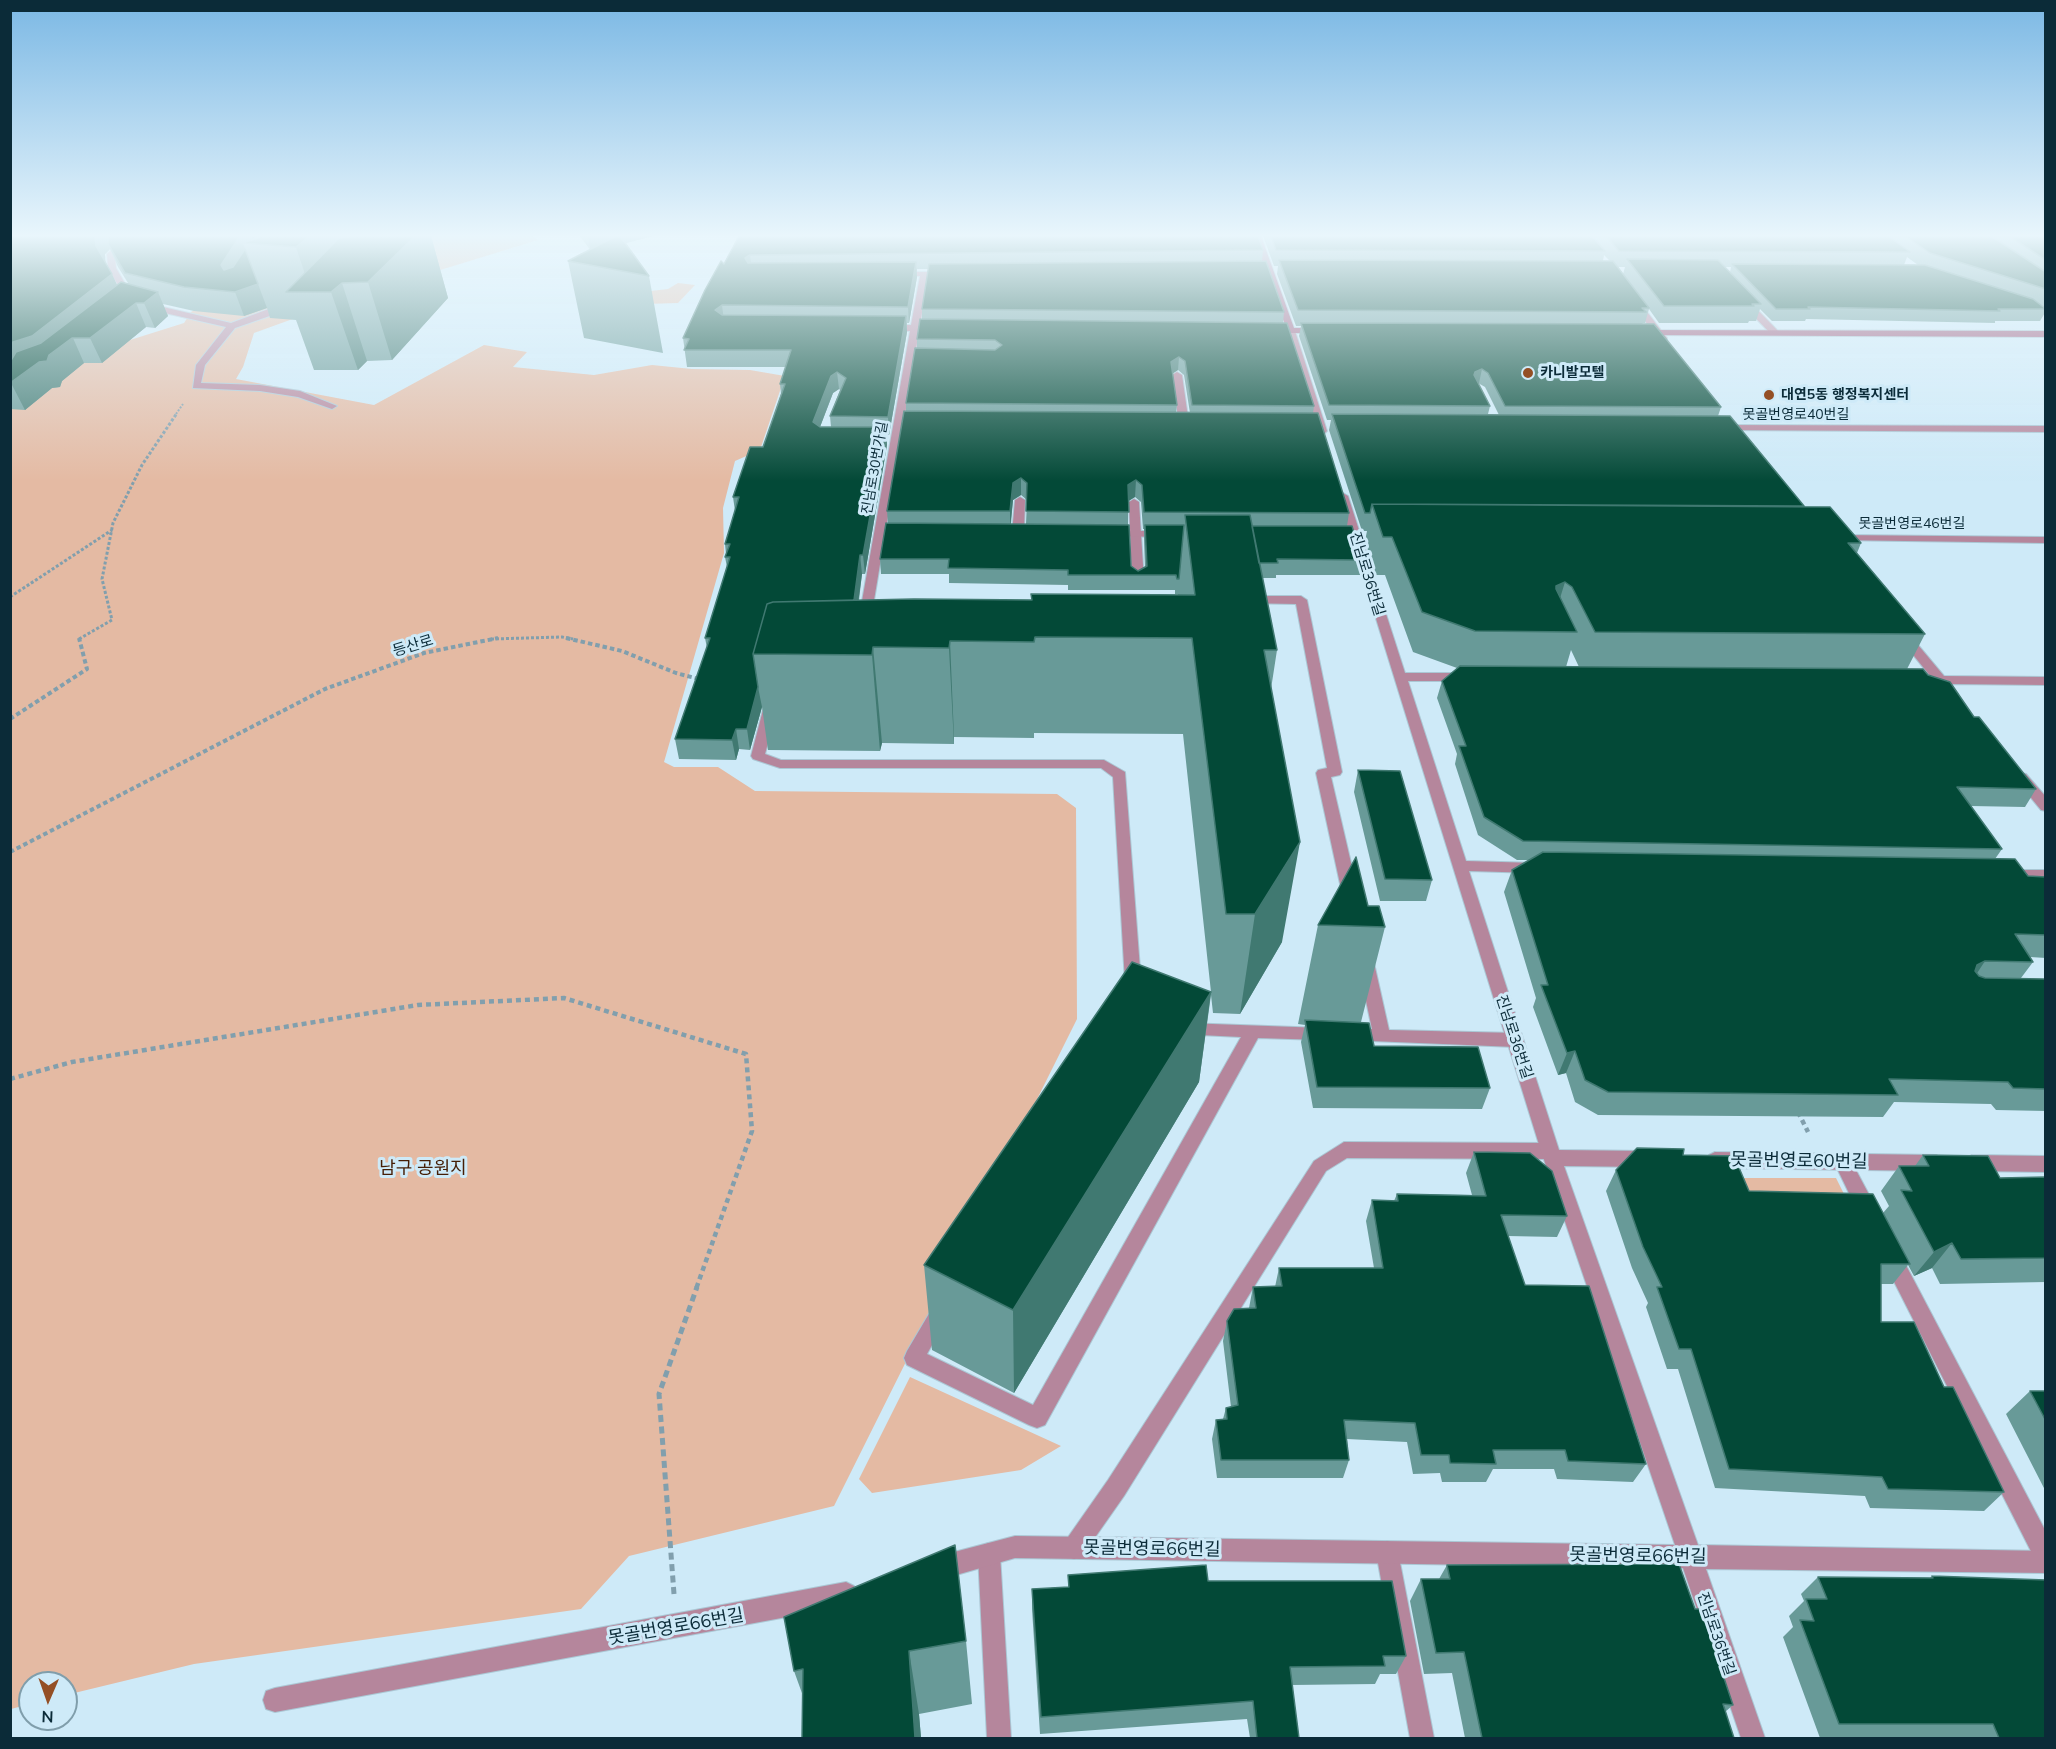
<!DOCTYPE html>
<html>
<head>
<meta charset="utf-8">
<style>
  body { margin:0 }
  #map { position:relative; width:2056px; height:1749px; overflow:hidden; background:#ceeaf8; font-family:Mulish,sans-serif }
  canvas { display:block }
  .frame { position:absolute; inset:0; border:12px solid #0b2b38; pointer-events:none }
  .north { position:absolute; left:18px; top:1671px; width:60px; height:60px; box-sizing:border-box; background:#ceeaf8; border:2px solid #809eab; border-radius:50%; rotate:182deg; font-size:16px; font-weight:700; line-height:24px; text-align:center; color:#0b2b38 }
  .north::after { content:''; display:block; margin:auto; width:21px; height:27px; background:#944f25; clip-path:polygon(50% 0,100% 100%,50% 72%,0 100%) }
</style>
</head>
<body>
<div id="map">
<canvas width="2056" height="1749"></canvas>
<div class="frame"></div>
<div class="north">N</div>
</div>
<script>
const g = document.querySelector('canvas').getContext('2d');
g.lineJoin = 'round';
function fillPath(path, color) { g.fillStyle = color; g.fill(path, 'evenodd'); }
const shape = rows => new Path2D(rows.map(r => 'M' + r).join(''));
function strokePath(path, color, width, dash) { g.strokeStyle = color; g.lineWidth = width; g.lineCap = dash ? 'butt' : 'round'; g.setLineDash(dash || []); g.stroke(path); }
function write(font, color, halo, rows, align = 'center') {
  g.font = font + ' Mulish,"Noto Sans KR",sans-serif'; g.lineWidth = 6; g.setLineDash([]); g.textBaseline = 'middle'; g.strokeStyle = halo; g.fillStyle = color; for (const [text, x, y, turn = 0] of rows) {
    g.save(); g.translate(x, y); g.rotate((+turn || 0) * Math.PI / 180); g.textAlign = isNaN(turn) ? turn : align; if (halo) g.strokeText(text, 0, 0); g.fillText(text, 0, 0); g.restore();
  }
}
const green = shape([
  [232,236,532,236,538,240,359,295,254,333,243,367,236,379,374,405,484,345,527,352,513,367,594,375,652,365,692,369,750,370,785,376,760,450,735,461,723,508,724,553,664,762,674,767,718,767,755,791,1057,794,1076,808,1077,1019,834,1506,629,1556,581,1609,194,1664,66,1695,66,1683,30,1683,30,1704,11,1709,10,333,73,358,184,323,191,312,231,286],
  [678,283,695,285,678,303,646,304,642,292,668,289],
  [1734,1178,1836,1178,1851,1208,1747,1208],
  [910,1377,1061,1446,1021,1470,872,1493,859,1479]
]);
const pathFar4 = shape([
  [176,414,183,404]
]);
const pathFar3 = shape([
  [10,597,112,530],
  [79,639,112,620,102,579,113,523,142,465,177,413],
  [491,639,562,637,573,639]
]);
const pathFar2 = shape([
  [566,638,622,651,676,673,699,679],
  [10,719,87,669,79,638],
  [10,852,325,689,424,653,498,638]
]);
const pathFar1 = shape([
  [10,1079,72,1062,418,1005,564,998,746,1054,752,1131,696,1289],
  [1798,1112,1808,1132]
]);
const path = shape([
  [674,1594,659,1394,697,1287]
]);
const service = shape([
  [1741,299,1747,299,1778,331,1778,335,1772,335,1741,303,1741,299],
  [146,303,231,323,282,304,288,304,289,306,284,311,235,328,205,365,201,383,260,385,300,391,337,406,332,409,298,397,260,391,193,388,196,365,226,327,143,308,143,304,146,303],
  [1177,372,1182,375,1189,424,1184,427,1179,424,1172,375,1177,372],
  [1020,497,1025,500,1024,533,1018,536,1012,533,1015,500,1020,497],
  [1134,499,1139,502,1144,581,1138,584,1132,581,1129,502,1134,499],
  [1246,596,1301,596,1307,600,1342,772,1340,775,1331,777,1358,893,1355,897,1345,897,1342,893,1316,773,1318,770,1327,768,1296,604,1242,603,1242,597,1246,596],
  [770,706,777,710,765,754,781,760,1104,760,1125,772,1141,982,1139,986,1133,988,1127,986,1125,982,1113,777,1101,768,780,768,753,759,751,756,763,710,770,706],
  [1366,957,1372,959,1374,963,1389,1030,1515,1033,1521,1035,1523,1040,1521,1045,1515,1047,1347,1040,1345,1035,1347,1030,1372,1029,1358,963,1360,959,1366,957],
  [1185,1023,1323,1028,1329,1029,1331,1034,1329,1039,1323,1040,1258,1038,1045,1425,1037,1428,1029,1425,907,1365,904,1358,907,1351,933,1307,940,1304,947,1307,950,1313,927,1354,1033,1405,1241,1037,1179,1034,1177,1029,1179,1024,1185,1023],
  [1344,1142,1550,1143,1556,1146,1559,1151,1556,1156,1550,1159,1347,1158,1326,1171,1124,1496,1082,1556,1074,1559,1066,1556,1063,1548,1066,1540,1108,1480,1314,1161,1344,1142],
  [1843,1154,1849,1157,1874,1204,1876,1210,1874,1216,1867,1218,1860,1216,1834,1162,1837,1157,1843,1154],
  [1892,1249,1899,1252,2046,1532,2046,1568,2038,1565,1885,1264,1882,1258,1885,1252,1892,1249],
  [1387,1541,1395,1544,1398,1552,1434,1738,1410,1738,1376,1552,1379,1544,1387,1541],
  [989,1543,997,1546,1000,1554,1011,1738,987,1738,978,1554,981,1546,989,1543]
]);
const minor = shape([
  [128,236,137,236,115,255,116,268,134,299,130,302,126,299,108,268,107,254,128,236],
  [897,272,948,272,952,274,948,276,928,276,920,325,939,325,943,328,939,331,919,331,871,618,865,622,859,618,910,331,888,331,884,328,888,325,911,325,920,276,894,276,894,272,897,272],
  [1632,300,1638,300,1667,338,1667,342,1661,342,1632,304,1632,300],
  [1291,328,1295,331,1327,431,1325,433,1317,431,1287,334,1272,334,1268,331,1272,328,1291,328],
  [1722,425,2046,426,2046,432,1719,430,1717,428,1722,425],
  [1343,493,1348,496,1405,673,1467,673,1473,677,1467,681,1408,681,1466,861,1536,863,1543,868,1536,873,1469,871,1559,1150,1646,1151,1652,1154,1655,1159,1652,1164,1646,1167,1564,1166,1698,1545,2046,1551,2046,1573,1706,1569,1765,1738,1741,1738,1683,1568,1015,1558,939,1580,931,1576,927,1568,931,1560,939,1556,1015,1536,1675,1545,1541,1151,1338,496,1343,493],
  [1110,531,1164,531,1170,534,1164,537,1106,536,1104,534,1110,531],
  [1839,535,2046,537,2046,543,1835,540,1835,536,1839,535],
  [1904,632,1908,633,1944,676,2046,677,2046,685,1950,684,1958,694,1957,697,1947,697,1937,684,1930,683,1929,680,1931,677,1898,636,1904,632],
  [2021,773,2026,774,2046,797,2046,811,2041,810,2014,777,2021,773],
  [2007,870,2046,870,2046,880,2002,879,1999,875,2002,871,2007,870],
  [1715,1152,1936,1155,1942,1158,1945,1163,1942,1168,1936,1171,1715,1168,1709,1165,1706,1160,1709,1155,1715,1152],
  [1972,1155,2046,1156,2046,1172,1972,1171,1966,1168,1963,1163,1966,1158,1972,1155],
  [846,1582,854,1586,858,1594,854,1602,846,1606,275,1712,266,1709,263,1700,266,1691,275,1688,846,1582]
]);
const secondary = shape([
  [1253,236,1261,236,1294,328,1320,328,1324,331,1323,333,1288,333,1253,236],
  [1641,330,2046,331,2046,337,1638,335,1638,331,1641,330]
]);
const wall = shape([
  [10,236,431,236,448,298,392,360,367,361,358,370,314,370,296,320,270,318,267,308,244,316,194,311,163,304,168,316,155,328,146,327,102,363,84,363,62,381,60,387,52,388,25,410,10,409],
  [110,249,118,267,128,283,117,285,105,262,105,254],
  [580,236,653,236,626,243,649,276,663,353,584,338,568,261,590,250],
  [739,236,1263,250,1262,261,1284,312,1283,323,1314,406,1313,413,1349,513,1347,526,1362,560,1360,575,1276,575,1276,578,1262,578,1277,650,1271,689,1282,942,1240,1014,1213,1013,1211,995,1199,1082,1014,1393,932,1350,924,1265,1211,992,1183,734,1034,733,1034,738,954,737,954,744,882,743,880,751,768,750,762,707,750,750,739,749,736,760,679,759,675,739,707,648,705,638,727,567,725,557,726,554,725,544,735,511,733,497,763,447,781,394,780,384,786,367,687,367,683,338],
  [917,269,929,269,922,309,922,319,917,339,917,348,906,403,906,411,887,511,888,524,880,559,881,574,949,574,949,583,1068,585,1068,590,1175,590,1175,594,1178,594,1178,595,1031,600,859,600,862,574,865,574,887,445,887,435,889,435,907,332,907,323,909,323,917,277],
  [1178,370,1184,375,1190,413,1176,412,1177,405,1172,374],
  [839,389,840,390,830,416,831,427,820,427,833,393],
  [1021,495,1027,500,1026,524,1011,524,1013,500],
  [1135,497,1141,502,1143,529,1144,529,1144,540,1145,567,1138,571,1131,566,1128,525,1128,501],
  [1263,236,2046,236,2046,307,2044,307,2046,308,2046,311,2040,321,1995,321,1995,323,1806,319,1805,321,1772,321,1760,309,1756,321,1749,321,1748,323,1659,323,1649,309,1645,323,1643,323,1642,324,1721,407,1718,416,1804,506,1861,543,1857,553,1925,634,1907,669,1928,675,1974,717,2036,789,2025,807,1971,806,2002,849,1995,859,2028,876,2046,877,2046,958,2030,957,2033,962,2021,978,2046,981,2046,1111,1996,1110,1991,1104,1894,1102,1883,1117,1598,1115,1575,1102,1566,1073,1558,1075,1533,1007,1536,998,1504,892,1512,870,1530,860,1517,860,1478,835,1455,764,1457,754,1437,698,1442,681,1457,668,1413,652,1385,575,1376,575,1365,541,1367,531,1362,531,1329,430,1331,420,1327,420,1299,336,1301,326,1296,326,1277,274,1278,266,1274,266],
  [1604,255,1610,261,1603,261],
  [1907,257,1918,265,1904,265],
  [1618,267,1625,267,1623,274],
  [1725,267,1731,267,1730,272],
  [1478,383,1485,387,1499,415,1488,414,1490,406],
  [1571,650,1579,667,1566,667],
  [1358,770,1432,880,1426,901,1380,901,1354,792],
  [1368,906,1385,927,1361,1022,1374,1046,1490,1088,1482,1109,1313,1108,1301,1042,1305,1025,1298,1024,1318,925],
  [1474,1152,1567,1216,1557,1237,1508,1236,1525,1285,1646,1464,1633,1482,1557,1479,1554,1469,1493,1469,1486,1482,1442,1482,1440,1473,1413,1474,1407,1442,1347,1439,1349,1460,1343,1478,1217,1478,1212,1439,1216,1420,1223,1419,1226,1408,1231,1407,1223,1341,1227,1321,1249,1308,1253,1287,1275,1287,1279,1268,1374,1268,1366,1221,1372,1200,1394,1201,1397,1194,1472,1195,1466,1173],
  [1683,1155,1749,1191,1883,1213,1889,1206,1881,1191,1899,1166,1915,1166,1923,1155,2000,1178,2046,1177,2046,1282,1940,1284,1932,1268,1914,1276,1908,1265,1893,1284,1881,1284,1881,1322,1944,1387,2004,1492,1984,1511,1870,1508,1865,1496,1715,1488,1678,1369,1667,1369,1646,1307,1648,1303,1632,1268,1606,1191,1616,1170],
  [2030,1391,2046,1391,2046,1492,2006,1414],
  [1447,1565,1695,1609,1733,1705,1725,1712,1734,1738,1465,1738,1452,1673,1424,1674,1410,1601,1421,1579,1439,1579],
  [1068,1575,1208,1581,1406,1656,1396,1674,1380,1674,1375,1684,1292,1685,1299,1738,1250,1738,1247,1719,1040,1734,1032,1609,1032,1589,1068,1587],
  [1932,1576,2046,1738,1820,1738,1783,1637,1793,1627,1789,1616,1804,1601,1801,1594,1818,1577,1930,1578],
  [966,1641,972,1704,919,1714,921,1738,802,1738,803,1696,794,1671]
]);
const shadedWall = shape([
  [95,236,125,236,108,244,110,249,105,254,106,269,96,246],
  [239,236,270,236,243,243,248,257,230,289,221,265],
  [310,236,431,236,448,298,392,360,368,282,342,283,367,361,358,370,331,292,311,292,296,247],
  [588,236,653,236,591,252],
  [750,255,752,270,745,258],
  [916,262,917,277,909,323,908,307],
  [112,274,123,298,73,338,84,363,62,381,60,387,52,388,25,410,11,383,10,343],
  [258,284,267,308,244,316,235,292],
  [158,292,168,316,155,328,144,303],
  [136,303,146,327,102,363,90,338],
  [722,305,724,321,715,310],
  [906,316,907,332,889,435,888,417],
  [1179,357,1178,370,1170,375,1171,362],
  [1482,369,1479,383,1472,386,1475,372],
  [837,372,839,389,833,393,815,440,813,422,831,376],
  [886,427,887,445,865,574,863,555],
  [1021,478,1021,495,1013,500,1010,528,1010,511,1013,483],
  [1136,480,1135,497,1127,502,1128,485],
  [860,555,862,574,851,655,846,655],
  [1565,582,1553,621,1545,625,1556,586],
  [950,641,954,737,954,744,949,648],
  [873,647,882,743,880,751,872,655],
  [758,687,762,707,750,750,747,729],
  [736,729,739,749,736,760,732,740],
  [1300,842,1282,942,1240,1014,1255,914],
  [1985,961,1970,984,1977,965],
  [1211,992,1199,1082,1014,1393,1013,1310],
  [1575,1051,1566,1073,1558,1075,1567,1053],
  [1952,1243,1932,1268,1914,1276,1934,1252],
  [909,1651,919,1714,921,1738,915,1738]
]);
const building = shape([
  [10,236,95,236,96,246,112,274,32,336,10,343,10,236],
  [108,236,239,236,238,239,221,265,224,270,233,267,245,249,258,284,235,292,184,287,125,273,108,244,108,236],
  [251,236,261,236,251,240,251,236],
  [261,236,310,236,296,247,243,243,258,238,261,236],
  [353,236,415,236,368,282,342,283,331,292,286,292,339,238,353,236],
  [616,236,620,236,649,276,568,261,616,236],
  [739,236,1258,236,1263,250,750,255,745,258,748,263,916,262,908,307,722,305,715,310,722,315,906,316,888,417,830,416,846,378,837,372,831,376,813,422,820,427,886,427,863,555,860,555,854,600,773,602,767,604,753,654,758,687,747,729,736,729,732,740,675,739,710,638,705,638,730,557,725,557,730,544,725,544,739,497,733,497,750,447,763,447,785,384,780,384,791,350,684,350,689,339,683,338,705,290,721,261,724,264,739,236],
  [1271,236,1592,236,1605,251,1276,250,1271,236],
  [1606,236,1888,236,1910,252,1619,251,1606,236],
  [1905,236,1991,236,2046,272,2046,289,1930,253,1905,236],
  [2009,236,2046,236,2046,260,2009,236],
  [1627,259,1718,260,1761,304,1752,304,1754,306,1664,306,1627,259],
  [1279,260,1613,261,1649,308,1642,308,1646,312,1298,310,1279,260],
  [1266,261,1284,312,922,309,929,264,1266,261],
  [1732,264,1925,265,2033,299,2046,309,1998,309,2000,311,1808,307,1810,309,1776,309,1732,264],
  [121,282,158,292,144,303,136,303,90,338,72,338,49,355,47,361,39,362,10,383,10,362,16,352,41,343,121,282],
  [920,319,1287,323,1314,406,1192,405,1185,361,1179,357,1171,362,1177,405,906,403,915,348,995,350,1002,345,995,340,917,339,920,319],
  [1301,323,1654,324,1721,407,1505,406,1488,373,1482,369,1475,372,1474,375,1490,406,1329,405,1301,323],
  [904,411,1318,413,1349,513,1144,512,1142,485,1136,480,1128,485,1129,512,1026,511,1027,483,1021,478,1013,483,1010,511,887,511,904,411],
  [1332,414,1730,416,1804,506,1372,504,1370,513,1365,513,1332,414],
  [1372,504,1830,507,1861,543,1848,543,1925,634,1595,632,1572,587,1565,582,1556,586,1556,589,1577,632,1475,631,1422,612,1392,537,1383,537,1372,504],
  [1185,515,1250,515,1277,650,1264,650,1300,842,1255,914,1226,914,1192,638,1035,637,1034,642,950,641,949,648,873,647,872,655,753,654,767,604,773,602,914,599,1032,600,1031,594,1195,595,1185,515],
  [886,523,1129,525,1131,566,1138,571,1147,566,1145,525,1184,525,1179,579,1177,579,1176,575,1068,575,1068,570,948,568,949,559,880,559,886,523],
  [1252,526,1352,526,1362,560,1277,559,1278,563,1259,563,1252,526],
  [1460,666,1923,669,1928,675,1950,682,1974,717,1979,717,2036,789,1957,787,2002,849,1523,841,1484,817,1459,746,1466,746,1442,681,1460,666],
  [1358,770,1400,771,1432,880,1385,879,1358,770],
  [1543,852,2015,859,2028,876,2046,877,2046,935,2015,934,2033,962,1985,961,1977,965,1975,971,1979,976,1985,978,2044,979,2046,981,2046,1089,2013,1088,2008,1082,1889,1079,1898,1095,1608,1092,1585,1080,1575,1051,1567,1053,1541,985,1548,985,1512,870,1543,852],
  [1356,857,1368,906,1379,906,1385,927,1318,925,1356,857],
  [1132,962,1211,992,1013,1310,924,1265,1132,962],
  [1305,1020,1369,1023,1374,1046,1478,1047,1490,1088,1317,1087,1305,1020],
  [1637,1148,1684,1149,1683,1155,1734,1156,1749,1191,1873,1194,1910,1264,1881,1264,1881,1322,1914,1322,1944,1387,1953,1387,2004,1492,1888,1489,1882,1477,1729,1469,1691,1349,1679,1349,1657,1287,1662,1287,1643,1247,1616,1170,1637,1148],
  [1474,1152,1530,1153,1552,1171,1567,1216,1501,1215,1525,1285,1589,1286,1646,1464,1568,1461,1565,1450,1493,1450,1496,1464,1450,1463,1449,1455,1421,1455,1415,1423,1344,1420,1349,1460,1221,1460,1216,1420,1227,1419,1226,1408,1238,1405,1227,1321,1234,1309,1256,1308,1253,1287,1282,1286,1279,1268,1383,1268,1372,1200,1398,1201,1397,1194,1486,1196,1474,1152],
  [1923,1155,1988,1156,2000,1178,2046,1177,2046,1258,1961,1259,1952,1243,1934,1252,1901,1190,1912,1191,1899,1166,1929,1166,1923,1155],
  [2030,1391,2046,1391,2046,1421,2030,1391],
  [955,1545,966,1641,909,1651,915,1738,802,1738,803,1669,794,1671,784,1617,955,1545],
  [1679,1564,1695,1609,1701,1609,1733,1705,1723,1704,1734,1738,1482,1738,1464,1652,1436,1653,1421,1579,1450,1579,1447,1565,1679,1564],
  [1206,1565,1208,1581,1392,1581,1406,1656,1383,1656,1385,1666,1290,1667,1299,1738,1257,1738,1253,1701,1041,1717,1032,1589,1069,1587,1068,1575,1206,1565],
  [1932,1576,2046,1580,2046,1738,1999,1738,1993,1724,1839,1724,1800,1620,1814,1621,1806,1599,1827,1599,1818,1577,1933,1578,1932,1576]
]);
const markers = [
  [1528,373,6,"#944f25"],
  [1769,395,6,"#944f25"]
];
const farPoinames = [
  ["카니발모텔",1540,373],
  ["대연5동 행정복지센터",1781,395]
];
const farStreetnames = [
  ["못골번영로40번길",1796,415],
  ["진남로30번가길",875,468,-80],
  ["못골번영로46번길",1912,524]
];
const streetNames = [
  ["진남로36번길",1367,574,73],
  ["등산로",413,646,-17],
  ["진남로36번길",1514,1037,72],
  ["진남로36번길",1716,1634,71]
];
const nearStreetnames = [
  ["못골번영로60번길",1799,1161,1],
  ["못골번영로66번길",1152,1549,1],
  ["못골번영로66번길",1638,1556,1],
  ["못골번영로66번길",676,1627,-10]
];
const nearParknames = [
  ["남구 공원지",423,1169]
];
fillPath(green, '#e4baa3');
strokePath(service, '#abc8d5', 2);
strokePath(minor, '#abc8d5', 2);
strokePath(secondary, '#abc8d5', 2);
strokePath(pathFar4, '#819fad', 2, [2, 1.5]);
strokePath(pathFar3, '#819fad', 3, [3, 2]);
strokePath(pathFar2, '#819fad', 4, [4.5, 3]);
strokePath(pathFar1, '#819fad', 4.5, [5, 4]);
strokePath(path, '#819fad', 5, [7, 4.5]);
fillPath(service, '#b5869c');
fillPath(minor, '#b5869c');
fillPath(secondary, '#9a5779');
fillPath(wall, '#689a98');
fillPath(shadedWall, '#407971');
fillPath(building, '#034937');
strokePath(building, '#407971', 1.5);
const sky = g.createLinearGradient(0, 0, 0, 481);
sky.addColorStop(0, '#7bb8e4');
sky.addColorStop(0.49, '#e9f6fc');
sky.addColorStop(1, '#e9f6fc00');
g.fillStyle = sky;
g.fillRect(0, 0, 2056, 481);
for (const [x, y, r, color] of markers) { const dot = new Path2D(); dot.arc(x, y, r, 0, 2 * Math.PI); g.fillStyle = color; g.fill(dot); strokePath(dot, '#ceeaf8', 2); }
write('bold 14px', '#0b2b38', '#ceeaf8', farPoinames, 'left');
write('14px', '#0b2b38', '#ceeaf8', farStreetnames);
write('15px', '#0b2b38', '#ceeaf8', streetNames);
write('18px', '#0b2b38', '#ceeaf8', nearStreetnames);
write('18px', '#451e06', '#ceeaf8', nearParknames);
</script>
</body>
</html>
